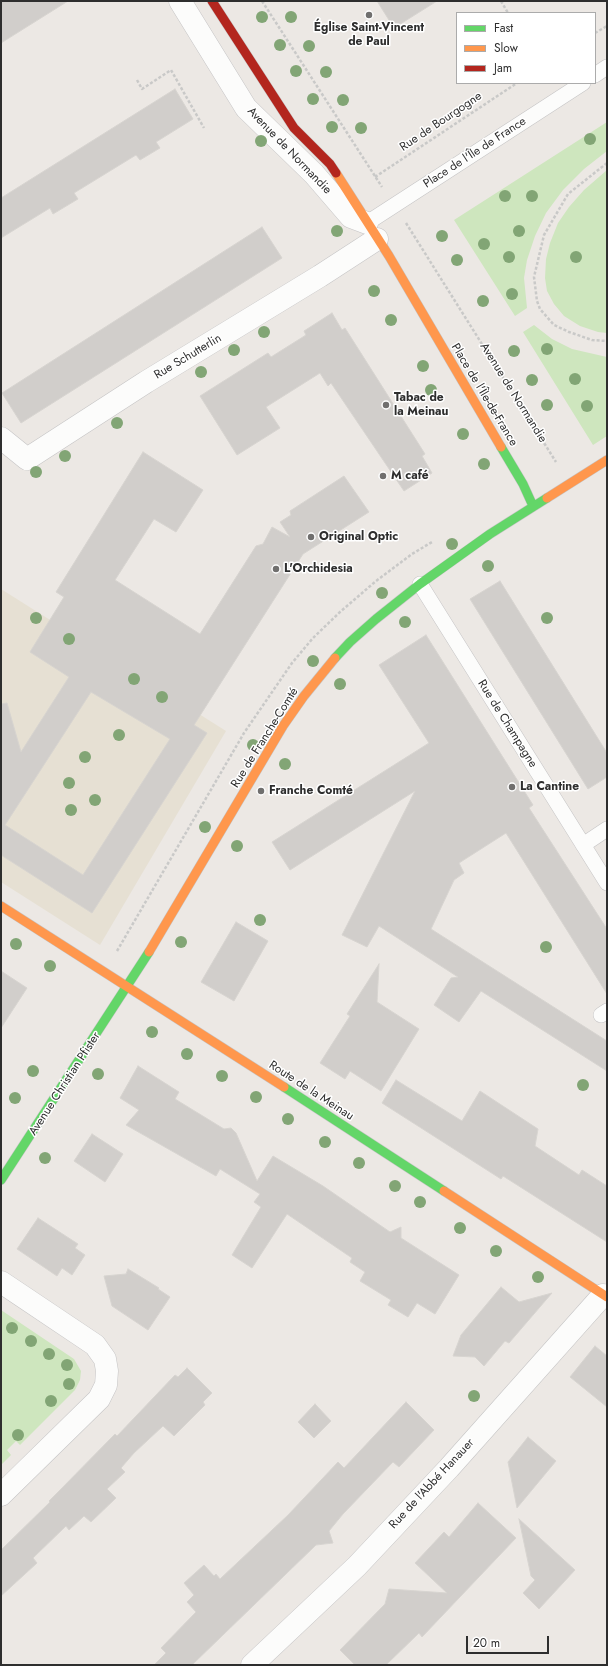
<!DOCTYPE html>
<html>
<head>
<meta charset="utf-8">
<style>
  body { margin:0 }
  #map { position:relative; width:608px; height:1666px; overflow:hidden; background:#ece8e4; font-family:Jost,sans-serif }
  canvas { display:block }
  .frame { position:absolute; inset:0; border:2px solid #2e2e2e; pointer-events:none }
  .legend { position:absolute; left:456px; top:12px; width:140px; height:72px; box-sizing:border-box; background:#fff; border:1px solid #ababab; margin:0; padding:5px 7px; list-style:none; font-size:12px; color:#2e2e2e }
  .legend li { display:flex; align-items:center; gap:8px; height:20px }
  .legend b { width:20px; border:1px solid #ababab }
  .scale { position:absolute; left:466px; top:1636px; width:83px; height:18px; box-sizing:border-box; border:2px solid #2e2e2e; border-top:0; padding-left:5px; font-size:12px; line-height:14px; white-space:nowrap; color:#2e2e2e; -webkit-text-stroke:3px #fff; paint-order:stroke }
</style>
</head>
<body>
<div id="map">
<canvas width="608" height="1666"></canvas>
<div class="frame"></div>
<ul class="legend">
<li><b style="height:5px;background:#63d668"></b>Fast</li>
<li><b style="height:5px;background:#ff974d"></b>Slow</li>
<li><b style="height:5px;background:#b3261e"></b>Jam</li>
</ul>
<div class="scale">20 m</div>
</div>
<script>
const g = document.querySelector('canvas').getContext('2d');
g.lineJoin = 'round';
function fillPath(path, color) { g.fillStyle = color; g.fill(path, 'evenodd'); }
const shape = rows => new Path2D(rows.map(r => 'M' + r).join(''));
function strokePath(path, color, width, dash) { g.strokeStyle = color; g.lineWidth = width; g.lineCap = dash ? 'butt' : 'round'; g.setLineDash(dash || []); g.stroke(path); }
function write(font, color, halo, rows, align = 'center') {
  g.font = font + ' Jost,sans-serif'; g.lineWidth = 3; g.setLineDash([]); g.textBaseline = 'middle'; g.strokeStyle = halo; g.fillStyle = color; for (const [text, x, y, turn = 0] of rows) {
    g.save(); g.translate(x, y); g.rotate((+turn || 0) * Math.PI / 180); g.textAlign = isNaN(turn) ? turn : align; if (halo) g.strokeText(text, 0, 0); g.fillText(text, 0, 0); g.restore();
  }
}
const education = shape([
  [1,589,226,731,100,945,1,882]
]);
const green = shape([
  [607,122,607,151,584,169,563,190,546,213,535,236,527,260,524,278,527,308,515,316,454,220],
  [607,170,607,333,598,332,580,326,564,316,554,304,547,291,545,278,546,259,550,243,558,223,569,207,584,190],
  [534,325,552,339,572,349,607,357,607,436,593,445,523,332],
  [1,1310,74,1359,81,1371,80,1380,75,1390,20,1445,16,1441,7,1450,11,1455,1,1465]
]);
const building = shape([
  [1,1,68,1,1,43,1,1],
  [377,1,437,1,394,28,377,1],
  [175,89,193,119,156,142,160,148,140,160,136,155,74,193,78,199,53,214,50,208,1,238,1,198,175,89],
  [262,227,282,258,21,423,2,393,262,227],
  [332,313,342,330,345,328,425,454,422,456,432,473,404,491,331,383,328,386,320,373,266,407,280,428,237,455,200,396,268,353,271,357,306,335,304,331,332,313],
  [143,452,203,490,176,532,154,519,115,580,200,634,256,546,263,544,272,527,290,537,280,522,291,515,290,511,344,476,369,512,303,554,194,725,207,733,92,913,1,855,1,704,7,703,21,752,69,677,30,652,64,597,56,592,143,452],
  [91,692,170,739,83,875,5,825,91,692],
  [500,581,607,753,607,777,588,789,470,599,500,581],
  [426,635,533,805,529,808,607,929,607,994,506,833,459,863,464,873,454,880,431,929,607,1041,607,1071,481,991,459,1022,434,1005,451,978,458,977,379,926,367,947,342,935,415,791,290,870,272,842,429,743,379,665,426,635],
  [236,922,268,941,234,1001,201,982,236,922],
  [379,964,377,1002,419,1029,381,1091,350,1071,345,1079,320,1063,350,1016,347,1014,379,964],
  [1,971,27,988,1,1028,1,971],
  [138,1066,179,1092,175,1099,224,1129,231,1128,236,1133,257,1181,273,1156,323,1186,390,1232,401,1227,401,1238,459,1275,435,1314,417,1303,408,1317,388,1305,391,1300,360,1281,365,1272,350,1262,352,1258,287,1214,252,1268,232,1255,261,1207,254,1202,260,1194,220,1169,216,1176,126,1125,139,1110,120,1098,138,1066],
  [396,1080,462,1121,480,1091,538,1129,535,1146,579,1175,582,1170,607,1186,607,1242,503,1176,501,1179,382,1103,396,1080],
  [92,1134,123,1154,105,1182,74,1161,92,1134],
  [38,1218,78,1244,75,1248,85,1255,72,1275,62,1268,57,1276,17,1249,38,1218],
  [128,1269,159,1288,158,1289,170,1297,148,1330,112,1306,104,1276,126,1274,128,1269],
  [501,1287,519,1302,552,1293,509,1343,505,1341,484,1366,475,1357,453,1356,461,1335,501,1287],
  [595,1346,607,1356,607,1407,570,1377,595,1346],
  [187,1368,212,1393,203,1402,205,1405,174,1436,163,1426,134,1453,121,1468,125,1472,107,1489,116,1498,91,1522,84,1516,69,1530,66,1526,33,1558,37,1563,1,1596,1,1550,50,1502,49,1501,59,1491,115,1434,117,1436,175,1375,178,1377,187,1368],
  [406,1402,434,1430,399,1467,393,1462,343,1514,329,1531,333,1543,316,1545,192,1665,154,1665,166,1653,161,1648,196,1612,187,1602,194,1595,184,1583,204,1565,214,1576,216,1574,220,1579,288,1515,338,1462,344,1468,406,1402],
  [315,1404,331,1421,314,1438,298,1422,315,1404],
  [528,1437,556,1461,517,1508,508,1462,528,1437],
  [478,1503,516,1538,422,1637,419,1633,386,1665,355,1665,340,1650,385,1604,389,1589,447,1593,415,1563,444,1532,449,1537,478,1503],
  [519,1519,575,1570,539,1609,523,1593,535,1580,531,1576,519,1519]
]);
const path = shape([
  [262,1,382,187],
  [501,1,508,13],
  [595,33,607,26],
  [137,80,142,89,171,70,204,128],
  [607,163,568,194,544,235,534,277,537,301,540,309,554,325,569,332,592,340,607,341],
  [375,177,517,83],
  [406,223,556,462],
  [117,951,244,733,292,663,313,638,340,612,376,581,412,554,432,542]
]);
const lane = shape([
  [595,75,607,67],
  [367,223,583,83],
  [420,584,607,883],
  [583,845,607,829],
  [601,1015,607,1011]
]);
const street = shape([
  [180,1,246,108,314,174,351,217,367,223],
  [1,438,27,459,146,382,320,276,377,239],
  [1,1282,95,1345,105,1359,107,1371,106,1385,99,1399,1,1495],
  [252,1665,357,1566,449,1468,603,1295]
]);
const fast = shape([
  [501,447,523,484,533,506],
  [335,658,350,642,376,619,420,584,490,534,547,498],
  [284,1087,444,1191],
  [1,1180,149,952]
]);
const slow = shape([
  [336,173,389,256,501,447],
  [547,498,607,460],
  [1,906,284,1087],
  [149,952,283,726,304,696,335,658],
  [444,1191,607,1297]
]);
const jam = shape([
  [212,1,294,128,330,164,336,173]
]);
const trees = [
  [262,17],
  [291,17],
  [280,45],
  [309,46],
  [296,71],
  [326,72],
  [313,99],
  [343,100],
  [332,127],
  [361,128],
  [590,139],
  [261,141],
  [505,196],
  [532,196],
  [337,231],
  [519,231],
  [442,236],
  [484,244],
  [509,257],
  [576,257],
  [457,260],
  [374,291],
  [512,294],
  [483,301],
  [391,320],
  [264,332],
  [547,349],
  [234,350],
  [514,351],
  [423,366],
  [201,372],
  [575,379],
  [532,380],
  [431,390],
  [547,405],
  [587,406],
  [117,423],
  [463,434],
  [65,456],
  [484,464],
  [36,472],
  [452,544],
  [488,566],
  [382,593],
  [36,618],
  [547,618],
  [405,622],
  [69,639],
  [313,661],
  [134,679],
  [340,684],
  [162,697],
  [119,735],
  [253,745],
  [85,757],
  [285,764],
  [69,783],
  [95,800],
  [71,810],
  [205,827],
  [237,846],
  [260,920],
  [181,942],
  [16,944],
  [546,947],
  [50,966],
  [152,1032],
  [187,1054],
  [33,1071],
  [98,1074],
  [222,1076],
  [583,1085],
  [256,1097],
  [15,1098],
  [288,1119],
  [325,1142],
  [45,1158],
  [359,1163],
  [395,1186],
  [420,1202],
  [460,1228],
  [496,1251],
  [538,1277],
  [12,1328],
  [31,1341],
  [49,1354],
  [67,1365],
  [69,1384],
  [474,1396],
  [51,1401],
  [18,1435]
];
const markers = [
  [369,15,4,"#706f6e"],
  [386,405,4,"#706f6e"],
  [383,476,4,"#706f6e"],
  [311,537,4,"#706f6e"],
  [276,569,4,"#706f6e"],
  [512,787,4,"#706f6e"],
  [261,791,4,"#706f6e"]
];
const poiNames = [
  ["Église Saint-Vincent",369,28,"center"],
  ["de Paul",369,42,"center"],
  ["Tabac de",394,398],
  ["la Meinau",394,412],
  ["M café",391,476],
  ["Original Optic",319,537],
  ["L'Orchidesia",284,569],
  ["La Cantine",520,787],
  ["Franche Comté",269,791]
];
const streetNames = [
  ["Rue de Bourgogne",441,122,-34],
  ["Avenue de Normandie",289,151,46],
  ["Place de l'Île de France",475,153,-33],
  ["Rue Schutterlin",188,357,-31],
  ["Avenue de Normandie",513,393,58],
  ["Place de l'Île-de-France",484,395,59],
  ["Rue de Champagne",507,724,58],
  ["Rue de Franche-Comté",265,738,-58],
  ["Avenue Christian Pfister",65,1084,-57],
  ["Route de la Meinau",311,1091,33],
  ["Rue de l'Abbé Hanauer",432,1484,-47]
];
fillPath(education, '#e6e0d3');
fillPath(green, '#cee6be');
fillPath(building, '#d1cecb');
strokePath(building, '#d7d4d0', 1);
strokePath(lane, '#c5c4c5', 16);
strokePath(street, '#c5c4c5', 23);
strokePath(fast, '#c5c4c5', 10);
strokePath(slow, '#c5c4c5', 10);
strokePath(jam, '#c5c4c5', 10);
strokePath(path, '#c9c9c8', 2.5, [3, 2]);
strokePath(lane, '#fcfcfb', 15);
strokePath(street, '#fcfcfb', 22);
strokePath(fast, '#63d668', 9);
strokePath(slow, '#ff974d', 9);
strokePath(jam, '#b3261e', 9);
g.fillStyle = '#82a575';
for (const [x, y] of trees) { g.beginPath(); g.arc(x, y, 6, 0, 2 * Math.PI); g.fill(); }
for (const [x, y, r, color] of markers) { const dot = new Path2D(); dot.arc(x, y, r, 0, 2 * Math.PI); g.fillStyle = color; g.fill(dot); strokePath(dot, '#fff', 1.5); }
write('bold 12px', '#2e2e2e', '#fff', poiNames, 'left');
write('12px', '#2e2e2e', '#fff', streetNames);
</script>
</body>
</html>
